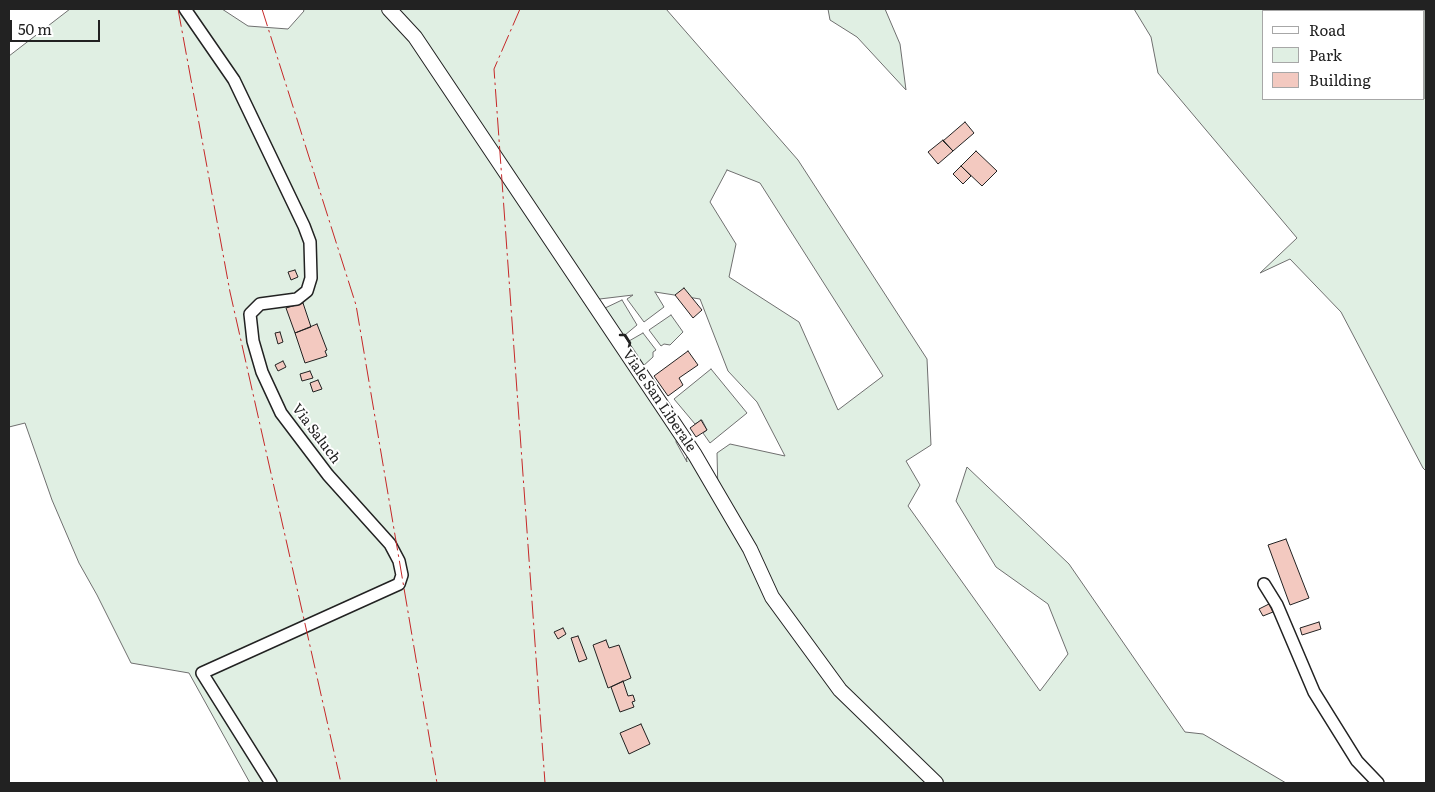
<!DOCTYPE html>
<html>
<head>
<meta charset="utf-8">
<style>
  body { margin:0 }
  #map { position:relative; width:1435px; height:792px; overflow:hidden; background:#fff; font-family:Literata,serif }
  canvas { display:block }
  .frame { position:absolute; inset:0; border:10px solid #222; pointer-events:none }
  .legend { position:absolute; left:1262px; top:10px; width:162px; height:90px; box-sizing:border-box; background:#fff; border:1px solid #a7a7a7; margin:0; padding:6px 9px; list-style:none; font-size:15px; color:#222 }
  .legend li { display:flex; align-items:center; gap:10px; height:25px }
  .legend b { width:25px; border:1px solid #a7a7a7 }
  .scale { position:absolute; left:10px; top:20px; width:90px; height:22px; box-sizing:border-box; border:2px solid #222; border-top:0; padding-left:6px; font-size:15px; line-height:18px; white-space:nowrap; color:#222; -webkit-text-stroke:4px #fff; paint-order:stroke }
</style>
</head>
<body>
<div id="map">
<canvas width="1435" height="792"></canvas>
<div class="frame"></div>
<ul class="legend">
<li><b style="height:6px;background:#fff"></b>Road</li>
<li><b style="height:14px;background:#e0efe3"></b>Park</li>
<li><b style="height:14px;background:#f3c9c0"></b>Building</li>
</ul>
<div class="scale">50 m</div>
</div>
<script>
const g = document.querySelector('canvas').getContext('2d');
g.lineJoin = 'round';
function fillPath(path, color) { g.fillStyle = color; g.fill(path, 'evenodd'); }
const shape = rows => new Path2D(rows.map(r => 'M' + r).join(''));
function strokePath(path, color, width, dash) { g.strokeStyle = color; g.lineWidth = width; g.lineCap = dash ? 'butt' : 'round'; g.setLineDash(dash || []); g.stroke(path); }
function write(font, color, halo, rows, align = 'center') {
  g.font = font + ' Literata,serif'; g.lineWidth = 4; g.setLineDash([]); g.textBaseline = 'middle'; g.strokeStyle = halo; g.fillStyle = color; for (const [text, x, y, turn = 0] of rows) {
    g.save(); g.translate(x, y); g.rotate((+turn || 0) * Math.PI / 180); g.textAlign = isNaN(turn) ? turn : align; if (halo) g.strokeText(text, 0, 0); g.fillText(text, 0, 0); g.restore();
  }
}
const green = shape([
  [70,9,222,9,248,26,288,29,304,11,303,9,666,9,798,160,927,359,931,445,906,461,920,485,908,506,1040,691,1068,654,1048,604,996,567,956,501,967,467,1069,564,1185,732,1203,734,1286,783,250,783,189,673,131,663,97,595,79,563,52,500,25,423,9,427,9,56,70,9],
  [727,170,760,183,883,376,838,410,799,322,729,277,736,244,710,202,727,170],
  [655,292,700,299,728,371,757,402,785,456,730,444,717,453,718,494,695,455,686,458,687,462,676,442,678,430,583,301,633,295,627,299,644,322,664,307,655,292],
  [828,9,885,9,900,44,906,90,857,37,830,20,828,9],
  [1134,9,1349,9,1351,11,1264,11,1264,99,1424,99,1424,11,1420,11,1426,10,1426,471,1423,468,1341,312,1290,259,1260,273,1297,238,1158,73,1151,37,1134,9],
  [622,300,637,325,625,335,619,335,603,309,622,300],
  [671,315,683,332,670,345,664,344,661,346,649,330,671,315],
  [643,333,656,350,653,352,653,357,642,367,629,347,630,343,629,341,643,333],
  [711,369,747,413,710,443,703,433,707,430,702,420,695,424,674,399,711,369]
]);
const building = shape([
  [965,122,974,133,953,151,943,141,965,122],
  [943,140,953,151,938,164,928,152,943,140],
  [976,151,997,171,982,186,961,166,976,151],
  [961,166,971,176,963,184,953,174,961,166],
  [295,270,298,277,291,280,288,272,295,270],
  [684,288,702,310,693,318,675,295,684,288],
  [303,303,311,327,295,333,286,308,303,303],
  [317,324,327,350,325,351,327,356,305,363,295,333,317,324],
  [280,332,283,342,278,344,275,333,280,332],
  [688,351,698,365,679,378,683,385,668,396,654,376,688,351],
  [283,361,286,367,278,371,275,365,283,361],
  [310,371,313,378,302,381,300,374,310,371],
  [318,380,322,389,313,392,310,383,318,380],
  [701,420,707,430,696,437,690,428,701,420],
  [1286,539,1309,598,1290,605,1268,545,1286,539],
  [1269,604,1273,612,1263,616,1259,609,1269,604],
  [1319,622,1321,629,1302,635,1300,628,1319,622],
  [563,628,566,634,558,639,554,632,563,628],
  [578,636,587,659,579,662,571,638,578,636],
  [606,640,609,648,619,645,631,678,608,688,593,645,606,640],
  [623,681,628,696,633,695,635,701,632,702,634,707,620,712,611,687,623,681],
  [641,724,650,744,629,754,620,733,641,724]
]);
const minor = shape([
  [185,9,234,80,304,226,310,242,311,278,307,291,297,299,260,304,250,314,253,341,262,372,281,413,328,475,390,544,399,561,402,575,399,584,202,673,271,783],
  [1264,584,1277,605,1314,692,1357,761,1378,783]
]);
const tertiary = shape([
  [389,9,415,37,695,455,750,549,772,597,840,690,936,783]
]);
const wall = shape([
  [620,335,625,335,630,343,629,347]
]);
const power = shape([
  [178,9,230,292,341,783],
  [262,9,356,305,437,783],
  [520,9,494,69,545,783]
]);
const streetNames = [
  ["Viale San Liberale",659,401,56],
  ["Via Saluch",316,434,53]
];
fillPath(green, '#e0efe3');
strokePath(green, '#6f6f6f', 1);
fillPath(building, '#f3c9c0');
strokePath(building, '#222', 1);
strokePath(minor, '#222', 14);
strokePath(tertiary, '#222', 16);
strokePath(minor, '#fff', 11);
strokePath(tertiary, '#fff', 14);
strokePath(wall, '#222', 2.5);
strokePath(power, '#c62828', 1, [18, 4, 2.5, 4]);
write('14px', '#222', '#fff', streetNames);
</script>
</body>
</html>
